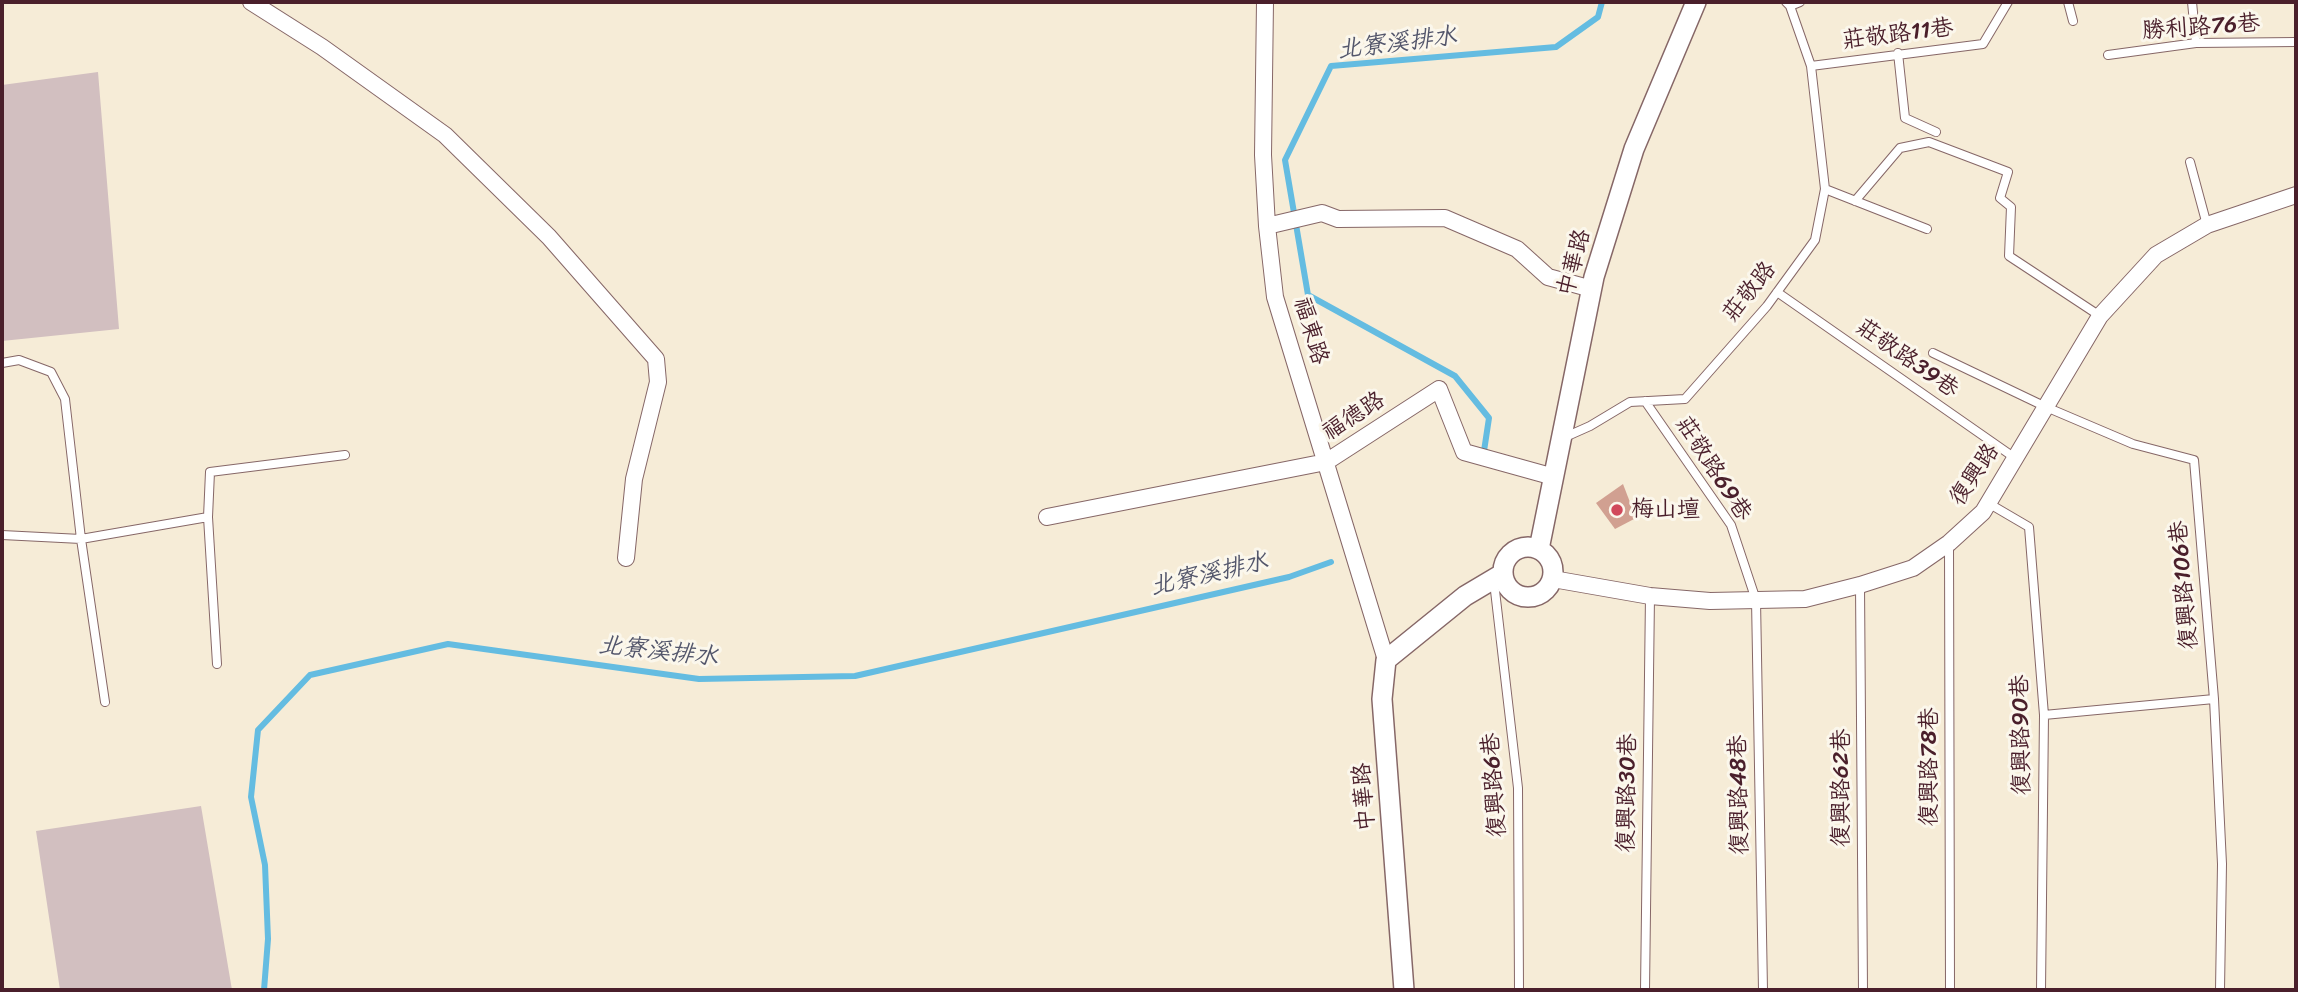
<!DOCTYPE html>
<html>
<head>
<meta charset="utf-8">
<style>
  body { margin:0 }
  #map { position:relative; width:2298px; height:992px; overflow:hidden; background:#f6ecd7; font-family:Sriracha,sans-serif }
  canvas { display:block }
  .frame { position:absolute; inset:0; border:4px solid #4a1f2b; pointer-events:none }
</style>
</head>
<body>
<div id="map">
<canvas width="2298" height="992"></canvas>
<div class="frame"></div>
</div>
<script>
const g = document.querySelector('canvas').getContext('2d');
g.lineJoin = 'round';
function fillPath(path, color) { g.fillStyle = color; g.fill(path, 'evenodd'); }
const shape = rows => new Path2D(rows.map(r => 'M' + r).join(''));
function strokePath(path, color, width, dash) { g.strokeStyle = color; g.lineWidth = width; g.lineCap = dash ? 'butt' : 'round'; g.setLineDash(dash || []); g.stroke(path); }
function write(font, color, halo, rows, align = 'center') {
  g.font = font + ' Sriracha,"LXGW WenKai TC",sans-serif'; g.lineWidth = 6; g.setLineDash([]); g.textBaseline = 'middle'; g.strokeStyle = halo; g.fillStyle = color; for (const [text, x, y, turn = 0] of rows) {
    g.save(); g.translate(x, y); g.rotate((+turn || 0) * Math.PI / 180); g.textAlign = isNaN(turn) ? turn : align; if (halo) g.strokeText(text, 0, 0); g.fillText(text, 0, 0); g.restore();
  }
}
const industrial = shape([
  [98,72,119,329,2,341,2,85],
  [201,806,232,990,60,990,36,831]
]);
const stream = shape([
  [1484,451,1489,418,1455,376,1308,295,1285,160,1331,66,1556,47,1598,17,1602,2],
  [264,990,268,939,265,865,251,797,258,730,310,675,448,644,699,679,855,676,1289,577,1331,562]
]);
const building = shape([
  [1623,484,1636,518,1615,529,1596,503]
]);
const service = shape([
  [2068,2,2073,21],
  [2192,2,2196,43],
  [1790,6,1800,2],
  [1898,53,1905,118,1936,132],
  [2108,55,2196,43,2296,42],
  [1811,66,1983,44,2008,2],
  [2190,162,2207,225],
  [1825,189,1927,229],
  [1855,201,1900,148,1929,142,2008,172,2000,198,2011,207,2009,256,2100,316],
  [1777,292,2015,458],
  [1933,353,2046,407,2133,444,2194,460,2214,699,2222,864,2220,990],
  [2,363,19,360,51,372,65,399,81,539,105,702],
  [1645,401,1731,525,1756,600,1763,990],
  [1563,438,1590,426,1630,402,1685,399,1767,306,1815,240,1825,189,1811,66,1790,6,1786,2],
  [1988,503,2029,527,2044,715,2041,990],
  [208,517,217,664],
  [2,535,81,539,208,517,210,472,345,455],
  [1949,543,1950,990],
  [1494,582,1518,788,1519,990],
  [1860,585,1863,990],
  [2044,715,2214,699],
  [1645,990,1650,596]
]);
const minor = shape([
  [251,2,322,47,445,135,549,237,656,359,658,382,634,479,626,558],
  [1265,2,1263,155,1267,226,1275,297,1386,660],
  [1267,226,1322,213,1338,219,1445,218,1517,249,1548,277,1592,289],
  [1047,517,1326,462,1439,389,1464,452,1554,477],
  [1553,579,1650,596,1710,601,1805,599,1860,585,1913,568,1949,543,1983,512,2100,316,2156,255,2207,225,2296,195]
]);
const tertiary = shape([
  '1503 572a25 25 0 1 1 50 0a25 25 0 1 1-50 0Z',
  [1539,549,1594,277,1634,149,1696,2],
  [1404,990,1382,699,1386,660,1465,596,1502,574]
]);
const markers = [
  [1617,510,7,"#d1495b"]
];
const streetNames = [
  ["勝利路76巷",2201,28,-4],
  ["莊敬路11巷",1898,35,-7],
  ["中華路",1575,263,-75],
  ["莊敬路",1750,292,-51],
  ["福東路",1310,331,73],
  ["莊敬路39巷",1907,359,35],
  ["福德路",1354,417,-33],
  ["莊敬路69巷",1713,469,57],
  ["復興路",1975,475,-56],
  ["復興路106巷",2185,585,-95],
  ["復興路90巷",2022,735,-91],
  ["復興路78巷",1930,767,-90],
  ["復興路6巷",1495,785,-94],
  ["復興路62巷",1842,788,-90],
  ["復興路30巷",1628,793,-89],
  ["復興路48巷",1740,795,-91],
  ["中華路",1365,797,-94]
];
const poiNames = [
  ["梅山壇",1631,510]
];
const waterNames = [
  ["北寮溪排水",1397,44,-7],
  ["北寮溪排水",1209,575,-13],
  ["北寮溪排水",658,652,6]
];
fillPath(industrial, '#d2bfc0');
strokePath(stream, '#64bce1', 6);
fillPath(building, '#d1a091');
strokePath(service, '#866767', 10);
strokePath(minor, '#866767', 18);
strokePath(tertiary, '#866767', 22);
strokePath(service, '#fff', 8);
strokePath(minor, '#fff', 16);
strokePath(tertiary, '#fff', 19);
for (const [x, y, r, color] of markers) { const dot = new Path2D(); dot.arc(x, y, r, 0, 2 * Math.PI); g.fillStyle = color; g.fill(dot); strokePath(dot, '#fbf7ec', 2.5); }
write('23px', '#4a1f2b', '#fbf7ec', streetNames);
write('23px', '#4a1f2b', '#fbf7ec', poiNames, 'left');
write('italic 24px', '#53566b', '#fbf7ec', waterNames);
</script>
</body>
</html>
